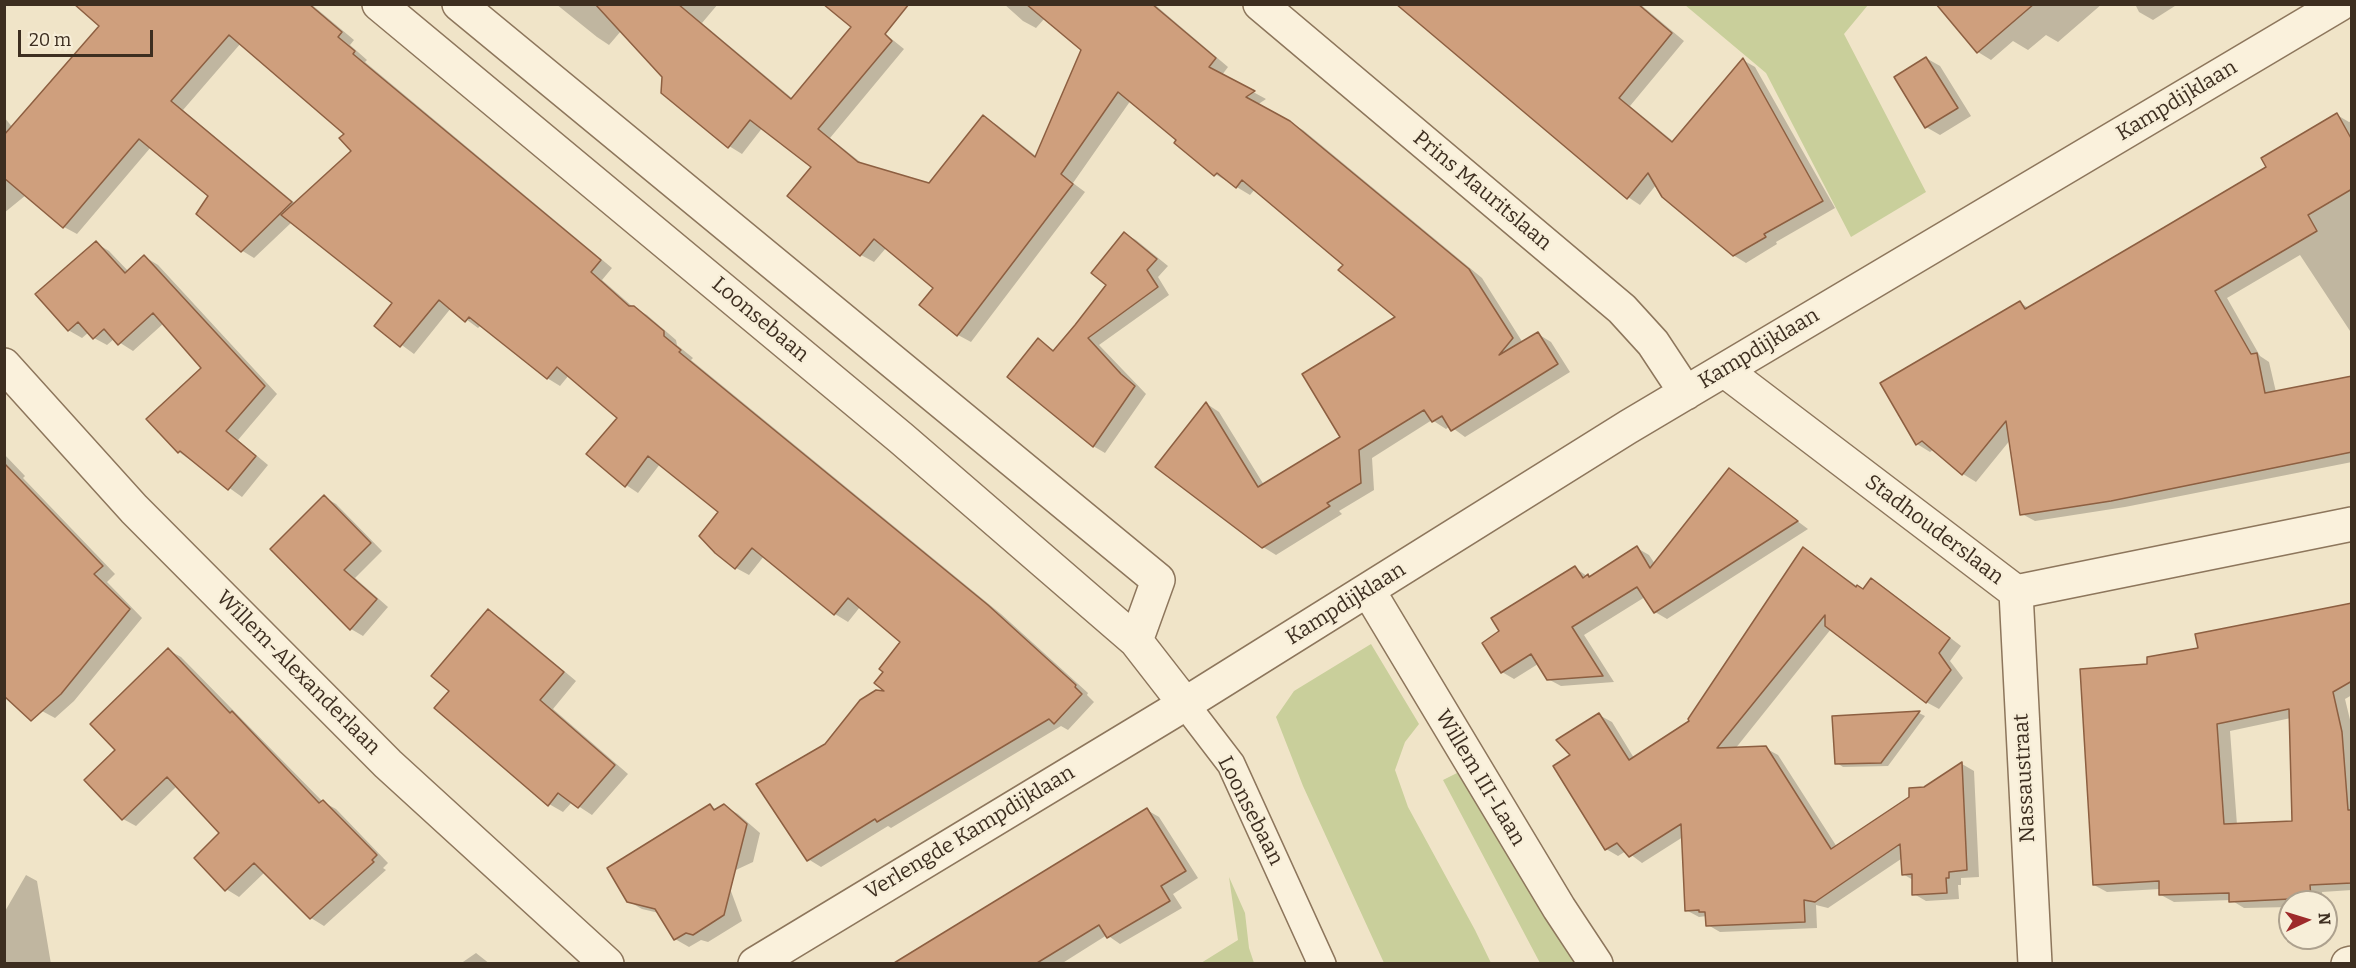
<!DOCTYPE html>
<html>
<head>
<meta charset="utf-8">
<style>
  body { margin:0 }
  #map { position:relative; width:2356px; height:968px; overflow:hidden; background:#f0e4c8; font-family:Bitter,serif }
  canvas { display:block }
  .frame { position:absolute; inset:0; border:6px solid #3d2e20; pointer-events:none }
  .north { position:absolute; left:2278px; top:890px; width:60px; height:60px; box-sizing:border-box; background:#f7eed8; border:2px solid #ada18e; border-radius:50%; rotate:86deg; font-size:16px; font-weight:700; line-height:24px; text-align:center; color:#3d2e20 }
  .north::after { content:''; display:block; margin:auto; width:21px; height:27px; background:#9e2a2b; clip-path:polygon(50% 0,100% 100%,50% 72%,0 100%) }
  .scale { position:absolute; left:18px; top:30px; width:135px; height:27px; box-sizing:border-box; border:3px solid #3d2e20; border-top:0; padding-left:8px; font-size:18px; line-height:21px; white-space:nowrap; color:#3d2e20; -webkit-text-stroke:4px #f7eed8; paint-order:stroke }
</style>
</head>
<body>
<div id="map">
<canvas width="2356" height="968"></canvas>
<div class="frame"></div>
<div class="north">N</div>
<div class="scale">20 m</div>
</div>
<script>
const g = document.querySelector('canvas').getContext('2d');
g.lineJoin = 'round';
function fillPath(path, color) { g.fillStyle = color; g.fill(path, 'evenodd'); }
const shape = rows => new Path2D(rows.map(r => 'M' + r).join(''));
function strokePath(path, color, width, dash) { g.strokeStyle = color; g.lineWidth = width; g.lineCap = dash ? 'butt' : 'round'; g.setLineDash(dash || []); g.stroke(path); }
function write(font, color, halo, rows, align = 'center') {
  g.font = font + ' Bitter,serif'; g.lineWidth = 4.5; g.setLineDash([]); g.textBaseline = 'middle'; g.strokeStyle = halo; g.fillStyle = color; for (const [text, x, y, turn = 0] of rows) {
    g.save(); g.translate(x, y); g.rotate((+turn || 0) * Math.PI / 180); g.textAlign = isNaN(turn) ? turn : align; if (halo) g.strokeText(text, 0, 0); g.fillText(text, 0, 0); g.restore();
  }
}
const green = shape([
  [1685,5,1868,5,1844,34,1926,192,1851,237,1766,73],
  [1371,644,1419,724,1405,742,1395,770,1408,807,1475,930,1491,963,1384,963,1303,786,1276,717,1294,691],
  [1457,773,1585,963,1540,963,1443,780],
  [1229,877,1245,913,1249,948,1254,963,1201,963,1238,940]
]);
const shadow = shape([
  [82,4,311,4,354,40,350,45,367,60,365,62,612,268,602,280,633,307,647,315,676,340,677,345,693,358,691,360,1001,614,1088,693,1087,695,1094,702,1068,730,1061,726,891,828,888,826,821,867,808,859,826,745,889,694,885,671,903,642,860,607,848,622,835,614,764,556,749,575,736,568,720,512,660,464,638,493,626,485,619,418,569,375,560,386,547,378,481,325,478,328,451,308,414,354,376,326,394,303,292,222,254,258,241,250,210,196,151,147,77,234,64,227,26,195,4,213,4,117,13,128,101,26],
  [241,43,346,134,353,151,296,204,183,110],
  [556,4,718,4,702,23,793,99,873,24,904,49,830,138,864,165,930,184,984,117,997,125,1037,157,1083,49,1045,18,1036,28,1023,21,1004,4,1154,4,1228,67,1222,75,1266,99,1257,105,1303,130,1482,278,1523,343,1538,334,1551,342,1570,372,1465,437,1450,426,1446,429,1432,420,1372,458,1374,490,1339,511,1342,514,1276,555,1263,547,1207,404,1219,412,1264,485,1342,437,1398,317,1345,264,1255,189,1250,195,1215,174,1131,100,1073,183,1085,192,971,342,958,335,921,304,935,288,886,248,874,262,861,255,813,166,763,127,742,154,729,146,621,31,609,45,597,37],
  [1541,4,1640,4,1684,41,1630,106,1674,142,1743,60,1755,67,1835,208,1776,242,1777,244,1746,263,1733,255,1656,185,1640,205,1628,197],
  [1943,4,2102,4,2058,42,2046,35,2028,50,2013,41,1991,60,1978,52],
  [2135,4,2178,4,2153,20,2139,12],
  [1926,58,1940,66,1971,116,1940,135,1926,127,1896,77],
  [2337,115,2349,122,2352,121,2352,334,2300,255,2227,298,2260,356,2269,362,2276,392,2352,378,2352,462,2125,507,2035,521,2022,514,2011,439,1976,482,1963,474,1934,449,1930,452,1917,444,2020,303,2029,308,2268,168],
  [1125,234,1136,240,1168,266,1158,277,1169,295,1099,345,1146,394,1105,453,1093,446,1038,340,1055,351,1108,285],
  [96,243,109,251,129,272,145,257,158,265,277,394,238,440,268,465,242,497,179,452,148,419,203,368,164,323,133,351,114,339,107,345,94,338,89,332,82,338,68,330],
  [4,454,25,476,23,478,115,574,107,582,142,618,74,701,55,718,42,711,4,633],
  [1729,470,1808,529,1667,619,1655,612,1645,597,1584,635,1614,682,1561,686,1548,679,1538,664,1514,679,1502,672,1575,568,1590,578,1637,548,1649,555,1655,564],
  [324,497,336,504,382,551,355,578,388,607,363,636,351,629],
  [1804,549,1864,591,1872,580,1884,587,1961,646,1950,661,1963,678,1939,709,1926,702,1831,629,1735,749,1765,748,1778,755,1837,847,1962,764,1974,771,1979,877,1961,878,1961,885,1958,885,1959,899,1926,901,1914,894,1913,880,1903,874,1903,859,1901,859,1828,908,1816,905,1817,928,1720,932,1708,925,1707,916,1699,917,1686,910,1683,837,1642,863,1626,851,1618,856,1606,849,1572,756,1599,715,1612,722,1634,758,1691,721],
  [2352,605,2352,695,2345,699,2352,728,2352,890,2322,892,2323,902,2290,902,2290,907,2244,908,2231,900,2174,902,2161,895,2160,889,2107,892,2094,885,2149,666,2200,649],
  [2291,718,2293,822,2237,825,2230,731],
  [488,611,502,619,576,681,553,709,628,774,592,815,572,802,563,812,549,804,451,691],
  [168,650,181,657,323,802,336,809,388,863,383,868,386,870,324,926,311,918,265,872,239,897,226,889,221,833,177,786,136,826,123,819,117,750],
  [1919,713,1925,716,1888,766,1843,767,1837,763,1833,718],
  [710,806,717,810,724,806,738,814,760,833,753,862,725,875,742,921,708,942,701,940,689,947,675,939,659,913,642,909,628,901],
  [1147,810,1159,817,1198,878,1173,894,1182,908,1120,944,1107,935,1061,964,896,964],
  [26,875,37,881,51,964,4,964,4,913],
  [476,953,490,964,460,964]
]);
const building = shape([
  [74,4,309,4,342,32,338,37,355,51,353,54,601,260,591,272,629,306,634,306,664,331,664,336,681,350,679,352,988,605,1076,685,1075,687,1082,694,1054,724,1049,719,877,822,875,819,807,861,756,784,825,744,860,700,876,690,884,691,874,683,883,672,879,669,900,642,848,598,834,615,752,548,735,569,715,553,699,536,718,512,648,456,625,487,586,454,617,418,557,367,547,379,469,317,465,322,439,300,400,347,374,326,392,303,281,215,351,151,339,138,344,134,229,35,171,101,292,202,241,252,196,214,208,196,139,139,63,228,4,178,4,135,99,26,74,4],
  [595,4,678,4,791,99,851,27,823,4,909,4,885,34,892,41,818,129,858,162,929,183,983,115,1035,157,1081,50,1026,4,1152,4,1216,58,1209,67,1255,91,1246,97,1290,121,1469,269,1513,338,1499,355,1538,332,1558,364,1451,431,1442,416,1432,422,1424,410,1359,450,1361,483,1327,503,1330,506,1262,548,1155,467,1206,402,1258,487,1340,437,1302,374,1395,317,1338,270,1343,265,1242,180,1236,188,1217,173,1214,176,1174,143,1176,140,1118,92,1061,174,1073,184,957,336,919,305,933,288,874,239,860,256,787,196,811,167,750,120,728,148,661,93,662,77,595,4],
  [1396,4,1638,4,1672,33,1619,98,1672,142,1743,58,1823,201,1764,234,1766,237,1733,256,1662,197,1648,173,1627,199,1396,4],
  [1936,4,2034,4,1977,53,1936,4],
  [1926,57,1958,108,1925,128,1894,77,1926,57],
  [2337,113,2352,140,2352,189,2308,215,2317,231,2215,291,2251,354,2257,353,2265,393,2352,376,2352,452,2111,501,2020,515,2006,421,1962,475,1922,441,1916,445,1880,383,2020,301,2025,309,2163,228,2266,167,2261,158,2337,113],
  [1124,232,1157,259,1147,270,1158,287,1088,338,1121,374,1135,386,1093,447,1007,377,1038,338,1053,351,1075,325,1106,285,1091,273,1124,232],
  [96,241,125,273,144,255,265,386,226,431,256,456,228,490,180,451,178,453,146,419,201,368,153,313,118,345,104,329,93,339,78,322,68,331,35,294,96,241],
  [4,463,103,566,94,574,130,609,61,694,31,721,4,696,4,463],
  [1729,468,1798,521,1654,613,1637,587,1572,627,1603,676,1547,680,1531,654,1501,673,1482,643,1499,631,1491,618,1575,566,1583,578,1588,574,1589,577,1637,546,1650,568,1729,468],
  [324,495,371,543,344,570,377,599,350,630,270,549,324,495],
  [1803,547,1856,587,1857,585,1863,589,1871,578,1950,638,1939,653,1951,670,1926,703,1825,626,1825,615,1717,748,1766,746,1831,849,1909,797,1909,788,1924,787,1962,762,1967,870,1949,872,1949,878,1946,878,1947,893,1912,895,1912,874,1902,875,1900,844,1815,902,1804,900,1805,922,1706,926,1705,912,1699,912,1699,910,1685,911,1681,824,1629,857,1617,843,1605,850,1553,766,1570,755,1556,740,1599,713,1629,760,1689,721,1688,719,1803,547],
  [2352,603,2352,681,2333,692,2342,732,2348,810,2352,810,2352,883,2310,885,2311,898,2229,902,2229,893,2159,895,2159,881,2093,885,2080,669,2147,664,2147,657,2198,648,2195,634,2352,603],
  [2289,709,2292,821,2224,824,2217,724,2289,709],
  [488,609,564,672,540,700,615,765,578,808,558,793,548,806,434,708,449,691,431,676,488,609],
  [168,648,230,713,232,711,319,803,323,800,377,855,372,860,374,862,310,919,254,863,225,891,194,858,219,833,167,777,122,820,84,780,115,750,90,724,168,648],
  [1920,711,1881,763,1835,764,1832,716,1920,711],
  [710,804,714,810,724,804,747,824,724,915,693,935,686,933,674,940,655,909,627,902,607,868,710,804],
  [1147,808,1186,871,1161,886,1170,901,1107,938,1099,925,1037,963,894,963,1147,808]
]);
const lane = shape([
  [1185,704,1231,764,1322,964]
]);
const street = shape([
  [379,4,901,438,1136,641,1185,704],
  [459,4,1158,580,1136,641],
  [1260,4,1622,309,1653,343,1686,393],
  [4,365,134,509,388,764,607,964],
  [1724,370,2016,592,2352,524],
  [1368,590,1559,908,1596,964],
  [2016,592,2035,964],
  [755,964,1185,704,1628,427,2340,4],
  [2348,964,2352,963]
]);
const streetNames = [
  ["Kampdijklaan",2177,101,-31],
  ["Prins Mauritslaan",1482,191,40],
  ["Loonsebaan",760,320,40],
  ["Kampdijklaan",1759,349,-31],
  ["Stadhouderslaan",1934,530,37],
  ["Kampdijklaan",1346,604,-32],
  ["Willem-Alexanderlaan",298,673,45],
  ["Willem III-Laan",1480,778,59],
  ["Nassaustraat",2025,778,-93],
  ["Loonsebaan",1250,811,63],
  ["Verlengde Kampdijklaan",970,833,-31]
];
fillPath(green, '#c9cf9b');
fillPath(shadow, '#0003');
fillPath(building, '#cf9f7d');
strokePath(building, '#8d5f41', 1.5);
strokePath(lane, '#8d765c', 30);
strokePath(street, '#8d765c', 36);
strokePath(lane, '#faf1dc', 27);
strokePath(street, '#faf1dc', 33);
write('21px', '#3d2e20', '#f7eed8', streetNames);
</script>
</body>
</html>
